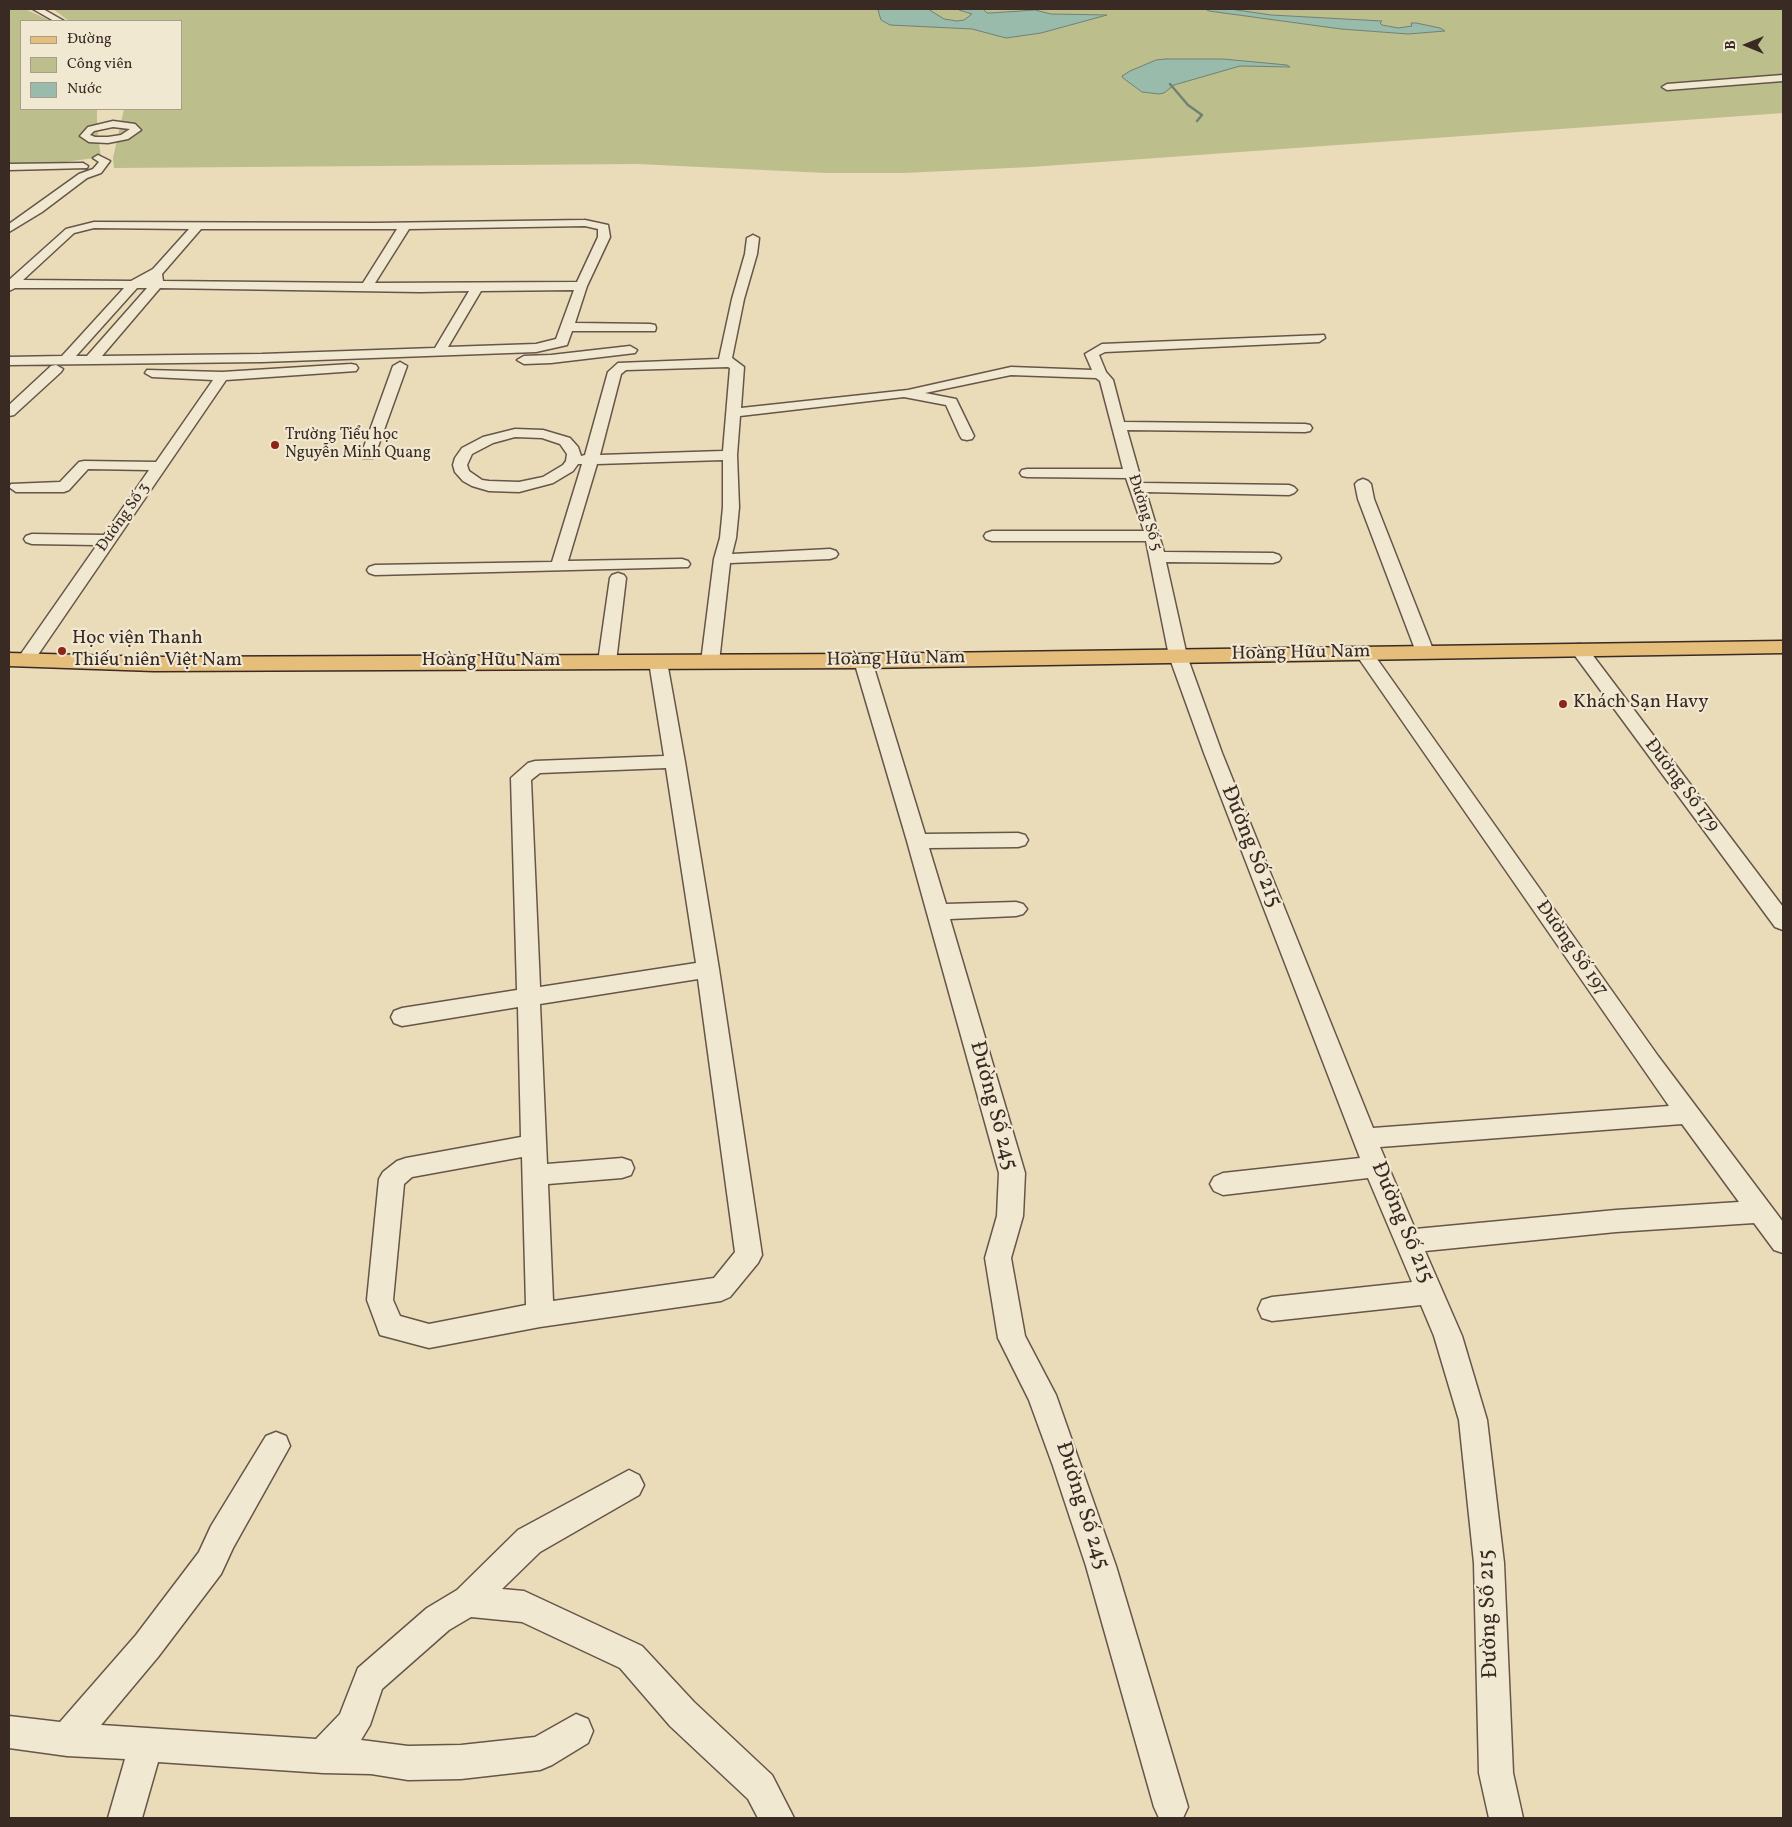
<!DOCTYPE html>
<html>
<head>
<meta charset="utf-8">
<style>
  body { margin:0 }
  #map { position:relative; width:1792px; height:1827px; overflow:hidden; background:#eadbb9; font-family:Vollkorn,serif }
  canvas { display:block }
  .frame { position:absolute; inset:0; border:10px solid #3a2a24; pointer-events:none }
  .legend { position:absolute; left:20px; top:20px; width:162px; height:90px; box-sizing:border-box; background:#f1e8d2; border:1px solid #a89c8c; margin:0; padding:6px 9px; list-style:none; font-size:15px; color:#3a2a24 }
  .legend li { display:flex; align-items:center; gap:10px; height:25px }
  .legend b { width:25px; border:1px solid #a89c8c }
  .north { position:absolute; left:1722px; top:20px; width:50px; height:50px; -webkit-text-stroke:4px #f1e8d2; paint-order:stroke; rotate:270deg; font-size:14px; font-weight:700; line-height:20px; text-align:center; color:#3a2a24 }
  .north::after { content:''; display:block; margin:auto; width:18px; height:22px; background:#3a2a24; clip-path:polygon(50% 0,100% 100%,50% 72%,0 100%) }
</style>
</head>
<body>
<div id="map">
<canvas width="1792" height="1827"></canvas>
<div class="frame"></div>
<ul class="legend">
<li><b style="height:6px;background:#e5be7c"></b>Đường</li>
<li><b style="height:14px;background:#bcbe8c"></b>Công viên</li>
<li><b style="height:14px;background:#98bbab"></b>Nước</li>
</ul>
<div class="north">B</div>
</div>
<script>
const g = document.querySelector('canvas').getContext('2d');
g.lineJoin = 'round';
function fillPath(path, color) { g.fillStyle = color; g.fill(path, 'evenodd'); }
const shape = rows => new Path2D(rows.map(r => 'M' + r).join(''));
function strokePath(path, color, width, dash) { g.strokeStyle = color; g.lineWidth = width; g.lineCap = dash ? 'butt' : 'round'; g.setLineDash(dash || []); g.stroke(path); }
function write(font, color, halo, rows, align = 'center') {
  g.font = font + ' Vollkorn,serif'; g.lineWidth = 4.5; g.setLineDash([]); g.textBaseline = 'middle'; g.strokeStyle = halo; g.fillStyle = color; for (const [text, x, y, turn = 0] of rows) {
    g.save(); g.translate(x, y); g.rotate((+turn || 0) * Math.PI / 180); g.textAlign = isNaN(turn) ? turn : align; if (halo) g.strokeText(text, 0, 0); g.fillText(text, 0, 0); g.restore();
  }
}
const green = shape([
  [9,9,25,9,51,21,21,21,21,109,97,109,97,128,101,157,44,165,9,166],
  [53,9,1783,9,1783,113,1031,167,903,173,827,173,637,164,114,168,113,158,124,109,181,109,181,21,69,21]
]);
const water = shape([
  [882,9,928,9,944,19,957,21,964,20,972,14,959,10,959,9,983,9,987,13,991,13,1035,10,1051,14,1107,15,1041,33,1006,38,972,29,890,25,881,20,878,10,882,9],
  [1205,9,1230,9,1271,15,1382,21,1380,23,1382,25,1398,28,1412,26,1411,23,1416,23,1440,28,1445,31,1408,34,1341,29,1209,11,1205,9],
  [1166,59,1223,59,1287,65,1290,67,1240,66,1174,85,1164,93,1159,94,1142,92,1123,78,1122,76,1130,71,1156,60,1166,59]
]);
const stream = shape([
  [1170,84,1188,105,1202,115,1197,121]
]);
const minor = shape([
  [33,9,43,9,64,21,54,21,33,9],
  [1783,75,1783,81,1667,90,1662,87,1667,84,1783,75],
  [113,121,135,124,141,130,128,139,108,143,89,142,80,136,88,127,113,121],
  [113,127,130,129,121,135,108,137,95,137,90,135,94,131,113,127],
  [98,155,110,161,101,173,87,178,42,212,9,232,9,224,79,174,93,169,99,162,93,158,98,155],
  [83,163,88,166,87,168,9,170,9,164,83,163],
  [585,220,608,225,610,237,587,286,575,323,650,324,655,325,656,328,655,331,572,331,567,345,536,352,262,362,9,365,9,357,62,356,124,288,15,288,9,291,9,280,66,229,94,222,375,223,585,220],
  [585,226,598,229,598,237,577,282,375,283,409,229,585,226],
  [94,228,189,229,153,269,131,281,23,280,74,233,94,228],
  [201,229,397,229,363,283,163,281,162,274,201,229],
  [137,288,147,288,87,356,76,356,137,288],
  [160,288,420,292,469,291,435,348,262,354,102,356,160,288],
  [574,290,556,339,536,344,448,347,481,291,574,290],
  [753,235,759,238,757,254,744,299,732,358,744,367,741,408,908,390,1011,367,1092,370,1085,354,1102,344,1324,335,1325,338,1319,342,1105,352,1099,355,1106,372,1113,380,1124,422,1305,424,1310,425,1312,428,1310,431,1305,432,1127,430,1142,483,1289,485,1294,487,1297,490,1294,493,1289,495,1146,492,1164,552,1273,553,1279,555,1281,558,1279,561,1273,563,1166,562,1187,656,1222,753,1373,1128,1669,1106,1355,653,1358,649,1364,648,1370,649,1658,1056,1783,1222,1783,1253,1774,1250,1754,1223,1616,1232,1425,1251,1462,1336,1487,1420,1504,1563,1513,1773,1523,1818,1489,1818,1479,1773,1474,1563,1459,1420,1434,1336,1421,1305,1272,1321,1262,1318,1258,1309,1262,1300,1272,1297,1412,1282,1368,1178,1223,1195,1214,1191,1210,1184,1214,1177,1223,1173,1360,1158,1204,753,1169,656,1146,541,992,541,986,539,984,536,986,533,992,531,1144,531,1126,478,1027,477,1022,476,1020,473,1022,470,1027,469,1123,469,1100,381,1096,378,1011,375,925,393,956,399,974,436,972,439,967,440,962,439,960,436,946,405,904,397,740,416,737,455,739,507,736,538,732,554,830,549,836,551,838,554,836,557,830,559,730,563,719,662,716,666,710,667,704,666,701,662,714,559,720,538,723,507,723,460,597,464,568,561,682,559,688,561,690,564,688,567,375,575,369,573,367,570,369,567,375,565,552,562,582,464,578,464,573,471,553,483,519,492,489,491,472,486,463,481,455,472,453,465,455,458,462,448,483,437,515,429,543,430,570,438,578,447,581,456,585,455,608,372,618,363,719,359,732,299,745,254,747,238,753,235],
  [728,367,730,368,723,451,600,455,621,374,626,370,728,367],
  [515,437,542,438,560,444,567,454,566,461,563,465,543,477,519,482,489,481,482,480,469,471,467,465,472,454,493,443,515,437],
  [1682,1124,1739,1202,1616,1210,1415,1229,1380,1147,1682,1124],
  [630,346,637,350,635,353,551,363,524,364,517,360,524,356,551,355,630,346],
  [400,362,407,366,375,455,373,458,363,458,361,455,393,366,400,362],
  [351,364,356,365,358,368,356,371,226,380,31,665,25,666,19,665,16,661,97,545,32,544,26,542,24,539,26,536,32,534,104,535,149,470,88,469,69,490,64,492,16,492,9,487,11,484,60,482,79,462,84,461,156,462,213,380,152,377,145,373,147,370,222,372,351,364],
  [56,365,63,369,61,372,14,415,9,416,9,405,51,366,56,365],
  [1363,479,1368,481,1371,484,1374,499,1434,652,1431,656,1425,657,1419,656,1416,652,1358,499,1355,484,1358,481,1363,479],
  [618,573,624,575,626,578,616,662,613,666,607,667,601,666,598,662,610,578,612,575,618,573],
  [1579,644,1585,645,1783,907,1783,930,1775,927,1573,653,1570,649,1573,645,1579,644],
  [863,656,869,657,872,661,925,834,1018,833,1025,835,1028,840,1025,845,1018,847,929,848,946,904,1016,902,1023,904,1027,909,1023,914,1016,916,950,919,1025,1173,1023,1216,1011,1258,1025,1336,1056,1395,1116,1566,1188,1807,1183,1818,1159,1818,1154,1807,1086,1566,1053,1466,1029,1400,998,1338,985,1258,997,1216,999,1173,907,841,854,661,857,657,863,656],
  [658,657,664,658,667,662,685,762,719,969,762,1255,758,1263,730,1297,721,1301,540,1327,429,1348,380,1335,367,1300,379,1179,383,1172,397,1161,406,1158,521,1137,518,1007,402,1026,394,1023,391,1017,394,1011,402,1008,517,990,511,778,528,763,535,761,664,756,649,662,652,658,658,657],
  [666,768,696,963,540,987,531,780,540,773,666,768],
  [698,979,735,1252,714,1278,553,1301,548,1184,622,1178,631,1175,634,1168,631,1161,622,1158,547,1164,540,1004,698,979],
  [522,1157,526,1305,429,1324,400,1316,393,1300,404,1184,412,1177,522,1157],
  [276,1432,286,1436,290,1446,233,1548,221,1574,158,1657,101,1725,316,1739,340,1714,358,1668,427,1608,457,1590,518,1530,629,1470,639,1475,644,1485,639,1495,540,1552,502,1589,524,1591,642,1646,694,1702,772,1775,794,1818,758,1818,748,1799,670,1726,620,1668,522,1622,471,1617,449,1630,382,1689,370,1725,361,1740,408,1746,461,1745,535,1737,576,1714,588,1719,593,1731,588,1743,552,1765,540,1770,461,1779,408,1780,371,1774,323,1773,158,1762,142,1818,108,1818,125,1759,67,1756,9,1748,9,1716,60,1722,136,1635,199,1552,211,1526,266,1436,276,1432]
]);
const major = shape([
  [1783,641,1783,653,863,668,154,671,9,666,9,653,154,657,863,654,1783,641]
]);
const markers = [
  [275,445,5,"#8f2418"],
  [62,651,5,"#8f2418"],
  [1563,704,5,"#8f2418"]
];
const farPoinames = [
  ["Trường Tiểu học",285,436],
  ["Nguyễn Minh Quang",285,454]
];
const farStreetnames = [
  ["Đường Số 5",1144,513,72],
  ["Đường Số 3",124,518,-55]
];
const poiNames = [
  ["Học viện Thanh",72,640],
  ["Thiếu niên Việt Nam",72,662],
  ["Khách Sạn Havy",1573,704]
];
const streetNames = [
  ["Hoàng Hữu Nam",1301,654,-1],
  ["Hoàng Hữu Nam",896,660,-1],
  ["Hoàng Hữu Nam",491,662],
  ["Đường Số 179",1681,786,53],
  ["Đường Số 197",1571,949,55]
];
const nearStreetnames = [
  ["Đường Số 215",1250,847,68],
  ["Đường Số 245",992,1106,75],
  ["Đường Số 215",1401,1223,67],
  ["Đường Số 245",1081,1506,72],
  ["Đường Số 215",1490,1614,-92]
];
fillPath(green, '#bcbe8c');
fillPath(water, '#98bbab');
strokePath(water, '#728175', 1);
strokePath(stream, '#728175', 2.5);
strokePath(minor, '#665649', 3);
strokePath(major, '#3a2a24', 3);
fillPath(minor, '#f1e8d2');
fillPath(major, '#e5be7c');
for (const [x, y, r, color] of markers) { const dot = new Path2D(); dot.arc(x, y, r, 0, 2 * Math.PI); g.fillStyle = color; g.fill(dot); strokePath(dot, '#f1e8d2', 2); }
write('16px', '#3a2a24', '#f1e8d2', farPoinames, 'left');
write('16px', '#3a2a24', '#f1e8d2', farStreetnames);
write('19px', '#3a2a24', '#f1e8d2', poiNames, 'left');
write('19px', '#3a2a24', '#f1e8d2', streetNames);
write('22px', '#3a2a24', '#f1e8d2', nearStreetnames);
</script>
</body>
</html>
